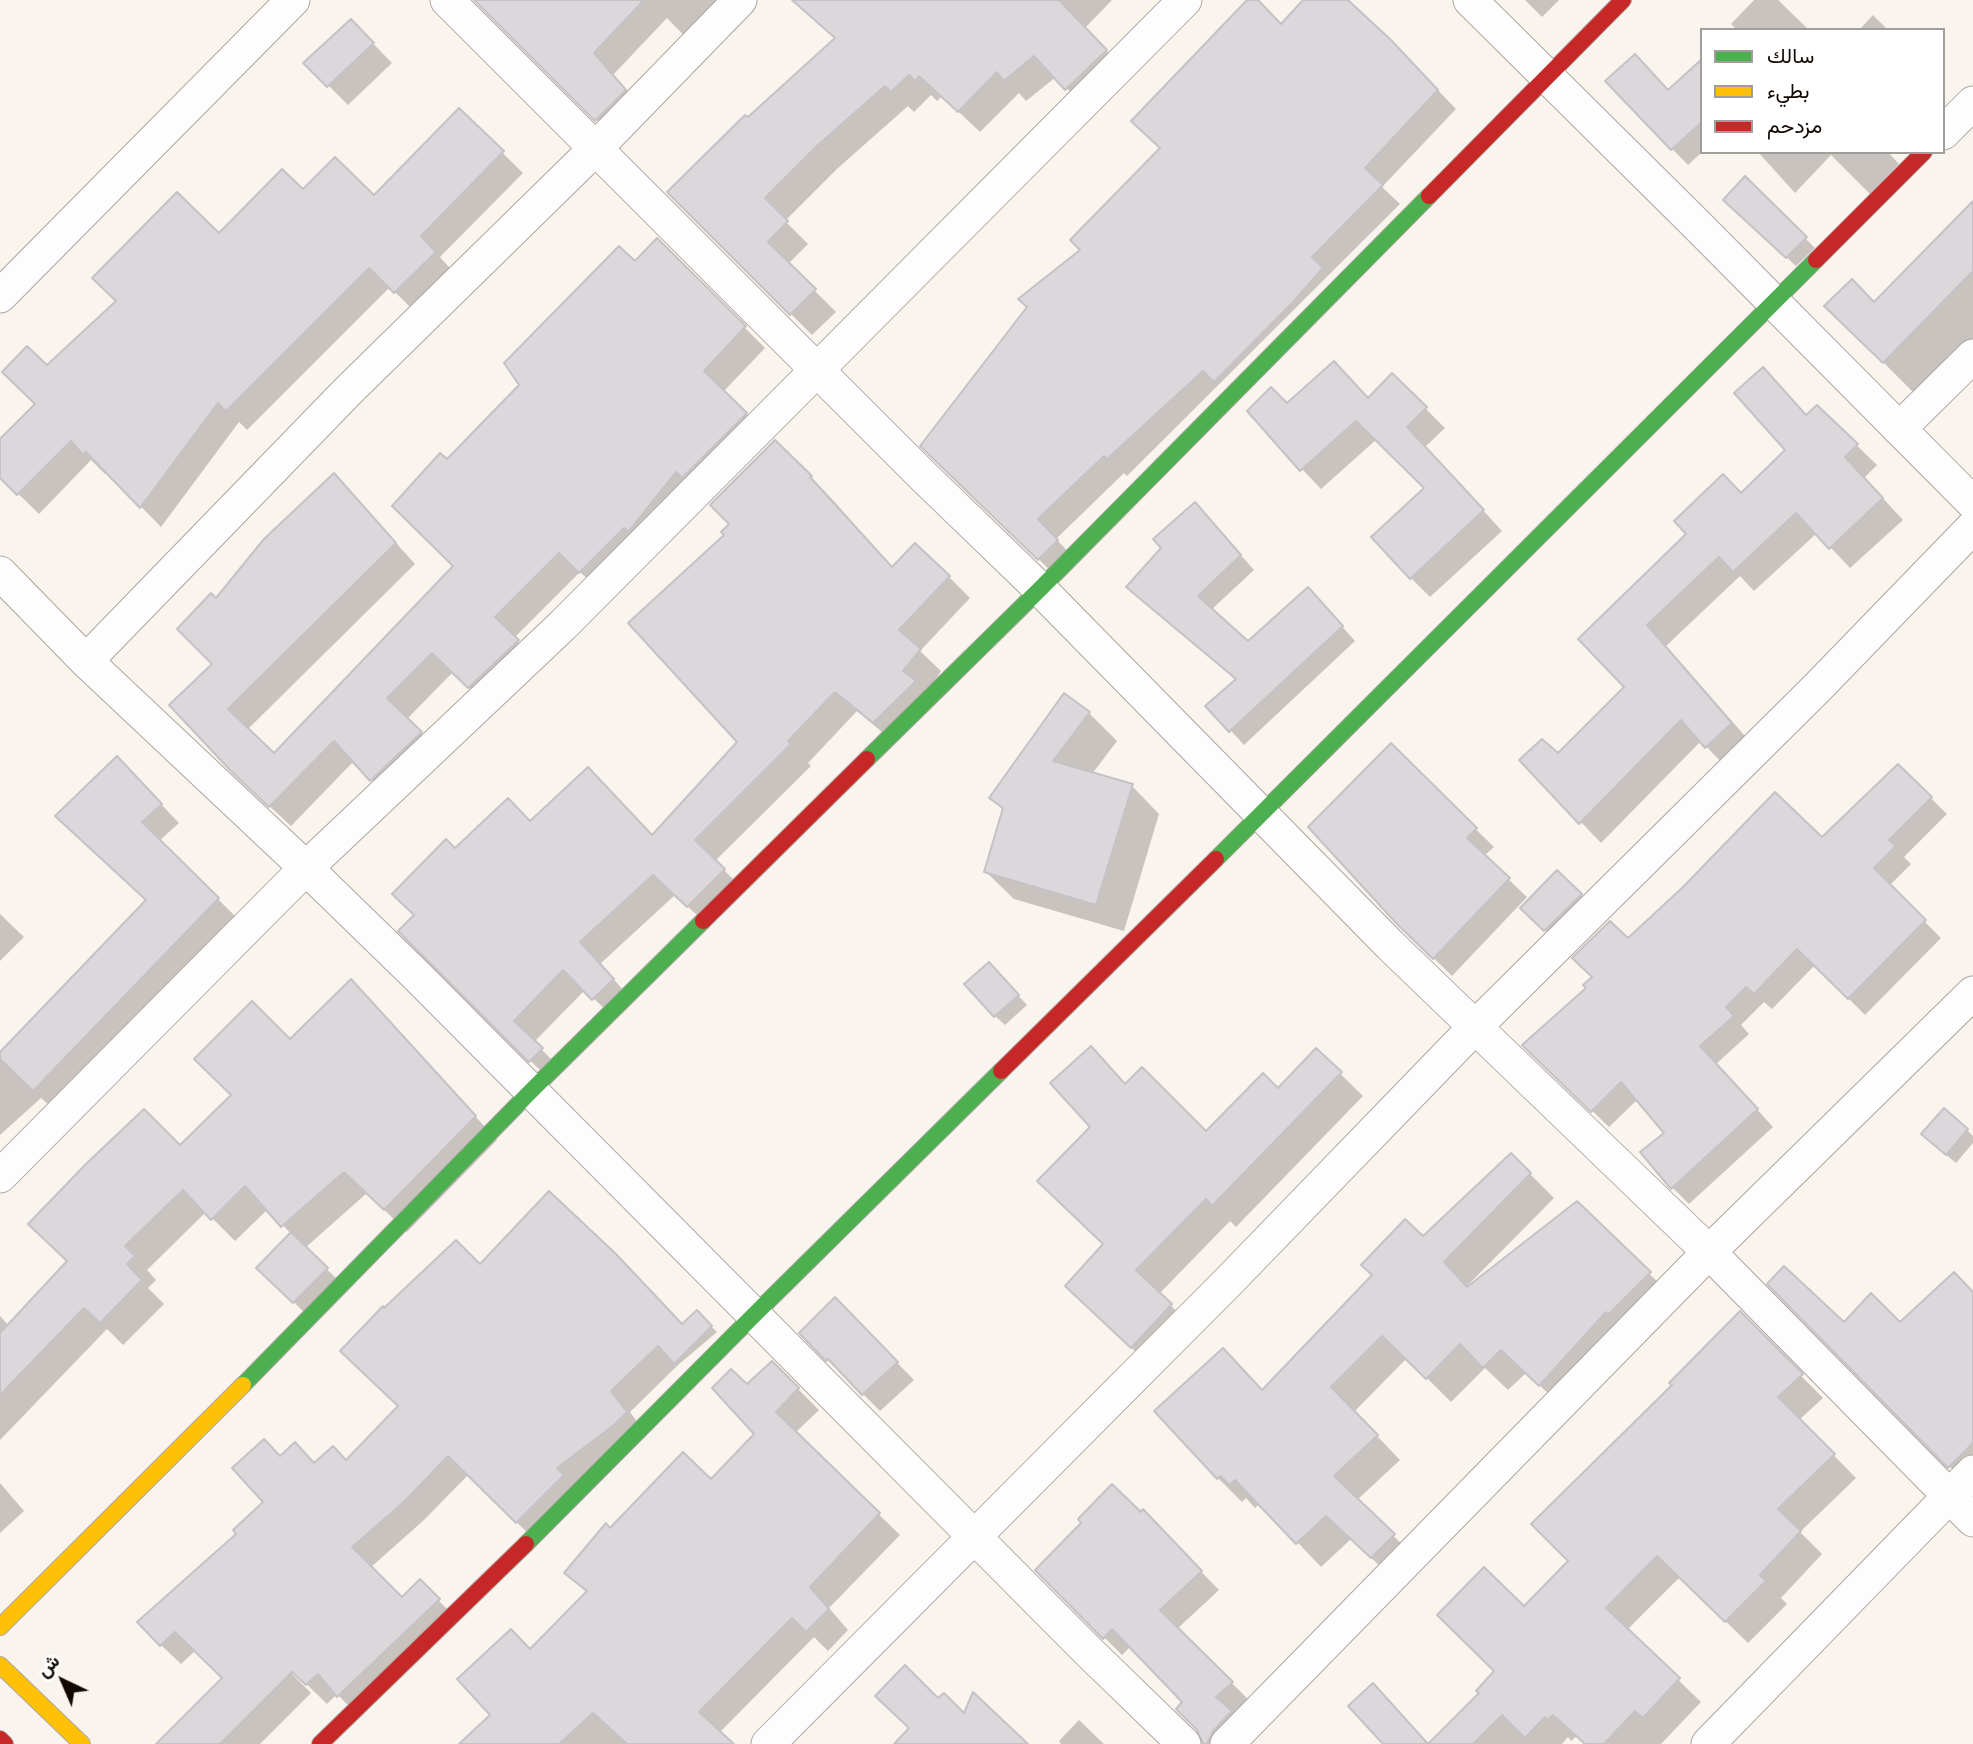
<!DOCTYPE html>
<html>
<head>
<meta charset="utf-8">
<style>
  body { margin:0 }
  #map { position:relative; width:1973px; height:1744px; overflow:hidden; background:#faf4ef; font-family:Poppins,Vazirmatn,sans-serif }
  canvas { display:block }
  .legend { position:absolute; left:1700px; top:28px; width:245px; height:126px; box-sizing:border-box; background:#fff; border:2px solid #a09d9a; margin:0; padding:9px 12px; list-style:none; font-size:21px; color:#120903 }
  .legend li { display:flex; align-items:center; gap:14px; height:35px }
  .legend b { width:35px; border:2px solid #a09d9a }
  .north { position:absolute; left:28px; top:1646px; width:70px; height:70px; -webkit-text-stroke:5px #fff; paint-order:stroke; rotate:316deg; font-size:19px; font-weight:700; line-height:28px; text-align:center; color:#120903 }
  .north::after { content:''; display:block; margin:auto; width:24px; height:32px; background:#120903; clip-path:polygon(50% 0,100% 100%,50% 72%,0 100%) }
</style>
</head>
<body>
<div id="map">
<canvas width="1973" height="1744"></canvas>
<ul class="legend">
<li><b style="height:9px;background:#4caf50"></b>سالك</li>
<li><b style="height:9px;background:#ffc107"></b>بطيء</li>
<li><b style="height:9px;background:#c62828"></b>مزدحم</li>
</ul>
<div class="north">ش</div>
</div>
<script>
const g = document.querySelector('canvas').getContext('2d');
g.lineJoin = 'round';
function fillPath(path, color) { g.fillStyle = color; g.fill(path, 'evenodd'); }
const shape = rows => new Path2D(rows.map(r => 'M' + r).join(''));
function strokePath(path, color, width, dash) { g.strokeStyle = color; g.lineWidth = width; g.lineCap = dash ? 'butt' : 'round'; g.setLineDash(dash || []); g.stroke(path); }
const shadow = shape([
  [477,0,754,0,699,51,667,18,613,75,645,111,617,140],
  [794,0,1112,0,1085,28,1127,72,1088,110,1056,77,1026,101,1019,93,980,132,942,96,937,101,931,95,914,112,908,106,838,168,785,221,808,244,788,264,836,312,812,335,669,192,836,39],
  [1249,0,1256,0,1281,26,1305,0,1345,0,1410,61,1456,109,1382,187,1400,204,1127,476,1124,473,1056,539,1075,559,1057,577,923,446,1162,149],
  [1525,0,1559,0,1542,17],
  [1754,0,1778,0,1809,30,1737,30,1731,24],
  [1873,15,1888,30,1859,30],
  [351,21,392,63,348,105,306,63],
  [1702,62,1702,152,1688,165,1607,82,1669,92],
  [459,110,523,173,440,257,455,274,415,312,390,287,247,430,239,422,161,527,107,472,105,474,91,460,39,514,0,476,0,442,38,404,47,367,219,236,303,192,374,198],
  [1758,152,1888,152,1899,164,1870,194,1831,155,1795,193],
  [1745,179,1815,248,1796,266,1735,209],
  [1973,204,1973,345,1920,399,1827,306,1874,304],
  [657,240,765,348,723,392,766,434,601,592,580,572,514,638,538,661,489,707,453,672,407,719,441,753,391,800,354,761,291,826,252,790,214,664,216,601,354,496,415,564,247,730,274,756,456,566,447,461],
  [1287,406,1425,408,1445,428,1425,447,1502,531,1430,597,1411,578,1427,488,1377,439,1321,489,1302,469],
  [1817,407,1877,465,1864,478,1903,520,1850,568,1817,533,1754,591,1740,576,1666,646,1752,744,1726,767,1701,741,1601,843,1522,760,1558,755,1626,687,1580,639,1741,495,1788,450,1807,417],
  [775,442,831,498,893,568,949,577,970,598,920,651,941,671,895,743,857,711,808,763,811,766,715,861,745,891,709,926,675,895,600,964,633,1001,615,1019,585,990,534,1042,563,1071,552,1082,400,931,416,915,455,850,530,823,653,837,739,742,726,535],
  [1209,519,1254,570,1211,610,1248,644,1322,604,1355,641,1244,745,1208,706,1237,681,1129,587],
  [1065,695,1089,713,1117,741,1092,774,1132,786,1159,814,1124,931,1014,899,986,872,1004,811,991,798],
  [1391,746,1494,847,1484,856,1527,897,1452,976,1398,923],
  [1898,766,1947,814,1904,857,1911,864,1889,886,1941,938,1865,1015,1815,965,1772,1009,1764,1002,1741,1025,1749,1034,1716,1064,1773,1127,1689,1204,1672,1187,1667,1133,1638,1099,1609,1127,1541,1062,1588,989,1628,941,1822,839],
  [135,777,179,823,159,841,236,917,52,1108,41,1098,0,1135,0,1054,148,901],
  [1557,872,1600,914,1565,949,1523,908],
  [0,914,24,937,0,961],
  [998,974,1027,1005,1005,1025,995,1016],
  [351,981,497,1140,407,1232,367,1193,305,1248,346,1288,313,1321,259,1268,291,1234,268,1209,235,1241,206,1212,147,1270,156,1280,148,1288,164,1304,123,1345,107,1329,0,1440,0,1316,8,1325,180,1147],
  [1316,1050,1363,1096,1236,1227,1230,1221,1159,1294,1194,1328,1155,1370,1090,1309,1105,1245,1092,1127,1126,1086,1206,1133,1278,1090],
  [1967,1130,1973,1136,1973,1143,1956,1163,1933,1144],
  [1511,1155,1554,1198,1468,1285,1470,1287,1577,1203,1673,1297,1564,1408,1526,1373,1508,1390,1485,1368,1451,1402,1407,1358,1354,1412,1400,1460,1357,1500,1417,1559,1396,1581,1351,1539,1321,1567,1260,1503,1255,1508,1246,1498,1242,1502,1218,1478,1223,1350,1263,1391],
  [480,1266,682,1326,697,1313,717,1332,678,1365,630,1412,645,1433,537,1542,468,1475,424,1520,370,1568,402,1599,420,1582,458,1620,358,1715,337,1694,327,1704,287,1665,285,1667,311,1693,260,1744,184,1744,224,1679,195,1651,181,1664,161,1645,239,1534,265,1502,280,1458,315,1465,346,1462,400,1407],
  [1770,1284,1844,1324,1900,1324,1973,1294,1973,1475,1965,1482],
  [835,1299,914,1380,880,1411,802,1333],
  [1740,1314,1823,1398,1799,1420,1856,1478,1800,1532,1822,1554,1781,1598,1787,1604,1748,1643,1680,1577,1627,1630,1701,1702,1661,1744,1586,1744,1577,1736,1571,1741,1568,1737,1562,1744,1431,1744,1482,1693,1497,1671,1524,1608,1571,1562,1674,1385],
  [772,1363,819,1410,795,1433,900,1535,829,1608,848,1630,828,1651,814,1637,719,1733,731,1744,461,1744,493,1716,530,1650,587,1593,567,1572,611,1530,712,1481,756,1434,747,1387],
  [0,1483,24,1511,0,1533],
  [1143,1512,1219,1590,1177,1629,1250,1701,1235,1744,1204,1744,1184,1702,1131,1646,1122,1655,1037,1570],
  [1079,1720,1104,1744,1061,1744,1059,1741]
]);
const building = shape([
  [474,0,644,0,594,53,626,90,595,121,474,0],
  [792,0,1059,0,1107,50,1065,90,1034,56,1004,81,997,72,958,112,919,76,915,81,909,75,891,92,885,86,817,146,765,198,788,221,768,242,816,289,790,315,667,192,745,115,748,117,835,38,792,0],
  [1247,0,1258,0,1281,24,1303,0,1348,0,1391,40,1438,90,1365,168,1383,185,1312,257,1323,268,1294,301,1214,382,1203,371,1107,459,1104,456,1038,519,1058,540,1038,560,920,446,1027,307,1018,299,1080,250,1070,240,1160,148,1131,121,1247,0],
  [351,19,374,43,327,87,303,63,351,19],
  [1635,54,1668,90,1702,59,1702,122,1671,150,1605,81,1635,54],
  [459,108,504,151,421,236,436,252,394,293,369,268,226,411,218,403,140,508,86,452,83,455,71,441,17,495,0,478,0,439,35,404,2,372,27,346,47,365,116,301,92,278,177,192,219,233,282,169,303,189,335,157,374,195,459,108],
  [1745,176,1807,237,1786,258,1723,200,1745,176],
  [1973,201,1973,271,1883,363,1824,306,1852,279,1874,302,1973,201],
  [657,238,746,326,704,371,747,413,682,478,676,472,628,532,624,528,579,573,559,553,495,617,519,640,468,688,432,653,387,698,422,732,370,781,334,741,269,807,230,770,169,705,212,664,177,629,211,593,216,598,264,539,334,473,396,543,228,709,274,753,453,566,392,506,440,453,447,459,519,385,504,363,619,246,635,261,657,238],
  [1334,361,1368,398,1392,373,1427,407,1407,427,1484,510,1410,579,1371,537,1424,488,1356,421,1300,471,1247,411,1271,387,1287,403,1334,361],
  [1763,367,1806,415,1817,405,1858,444,1845,457,1883,498,1829,549,1796,513,1733,572,1719,557,1647,625,1732,723,1705,748,1681,720,1579,824,1519,760,1542,739,1558,753,1624,687,1578,639,1686,534,1674,521,1723,474,1741,493,1785,450,1734,393,1763,367],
  [775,440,812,476,810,477,892,567,915,543,950,576,899,630,921,649,903,671,916,681,873,723,835,692,788,741,791,744,695,840,725,869,687,907,653,875,580,942,614,979,592,1000,563,970,514,1021,543,1048,529,1062,398,931,414,915,392,894,446,839,455,848,508,798,530,821,588,767,652,835,737,742,628,623,724,535,721,532,729,524,710,505,775,440],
  [1195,502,1241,555,1198,596,1248,641,1308,587,1343,626,1229,732,1205,706,1236,679,1126,587,1161,548,1153,539,1195,502],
  [1064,693,1090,712,1053,761,1133,784,1096,905,984,872,1003,808,989,798,1064,693],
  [1391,743,1477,828,1467,838,1510,878,1433,959,1397,924,1308,827,1391,743],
  [117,756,162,804,142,822,219,898,33,1091,0,1059,0,1052,146,900,55,816,117,756],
  [1898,764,1932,797,1889,840,1896,846,1874,868,1926,920,1848,999,1797,949,1754,994,1746,987,1726,1007,1734,1016,1700,1046,1758,1109,1671,1189,1640,1152,1664,1133,1621,1082,1591,1112,1522,1045,1586,988,1583,985,1592,977,1572,958,1610,921,1628,938,1683,887,1775,792,1822,837,1898,764],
  [1557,870,1582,894,1544,931,1520,908,1557,870],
  [989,962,1019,995,994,1017,964,984,989,962],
  [351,979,476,1116,384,1210,344,1172,281,1227,245,1186,211,1220,183,1190,125,1246,135,1256,127,1264,142,1280,100,1323,84,1308,0,1395,0,1333,67,1261,28,1224,86,1164,144,1109,180,1145,231,1095,194,1059,252,1001,290,1039,351,979],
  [1091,1046,1125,1084,1142,1067,1206,1131,1263,1073,1278,1088,1316,1048,1342,1072,1212,1206,1206,1199,1136,1270,1172,1304,1131,1348,1065,1286,1103,1244,1037,1181,1090,1127,1050,1083,1091,1046],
  [1944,1108,1968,1129,1946,1155,1921,1134,1944,1108],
  [1511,1153,1531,1173,1444,1262,1467,1287,1577,1201,1651,1272,1608,1315,1606,1312,1539,1386,1501,1350,1483,1368,1460,1344,1426,1379,1382,1336,1331,1387,1378,1435,1334,1476,1395,1534,1371,1558,1326,1516,1296,1544,1235,1480,1230,1485,1220,1476,1217,1479,1154,1411,1223,1348,1262,1390,1372,1275,1361,1265,1405,1219,1423,1236,1511,1153],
  [549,1191,616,1254,682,1324,697,1310,712,1326,674,1364,658,1346,611,1391,627,1412,614,1425,557,1468,564,1475,516,1523,448,1456,405,1501,352,1547,402,1597,420,1579,440,1599,337,1697,318,1674,306,1685,292,1672,220,1744,156,1744,222,1678,175,1632,160,1646,137,1622,236,1534,233,1530,263,1502,232,1468,264,1439,280,1456,295,1442,314,1463,333,1446,346,1460,398,1406,340,1351,383,1306,384,1308,456,1240,480,1264,549,1191],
  [291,1232,328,1268,293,1303,256,1268,291,1232],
  [1784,1266,1844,1322,1871,1293,1900,1322,1954,1272,1973,1292,1973,1443,1948,1468,1767,1284,1784,1266],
  [835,1297,898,1362,862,1395,828,1359,826,1361,799,1333,835,1297],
  [1740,1311,1803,1374,1778,1397,1835,1454,1778,1509,1801,1531,1760,1575,1766,1581,1725,1622,1657,1556,1606,1608,1680,1678,1643,1718,1635,1711,1604,1744,1585,1744,1553,1715,1548,1720,1545,1717,1525,1738,1502,1715,1473,1744,1428,1744,1479,1693,1476,1691,1494,1671,1437,1615,1484,1567,1524,1606,1568,1561,1531,1524,1672,1385,1669,1383,1740,1311],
  [772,1361,799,1388,776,1412,880,1513,810,1587,829,1609,806,1632,792,1618,699,1712,734,1744,627,1744,593,1713,559,1744,459,1744,490,1715,457,1679,511,1629,530,1649,587,1591,564,1573,606,1523,610,1528,683,1452,711,1479,754,1434,712,1388,731,1369,747,1384,772,1361],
  [1112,1484,1141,1512,1143,1509,1202,1571,1160,1610,1233,1682,1216,1697,1232,1711,1213,1731,1207,1744,1203,1744,1197,1730,1176,1709,1182,1702,1112,1629,1103,1639,1035,1570,1081,1523,1078,1519,1112,1484],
  [905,1665,938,1698,944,1693,964,1713,973,1692,1028,1744,894,1744,909,1728,875,1696,905,1665],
  [1373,1683,1428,1744,1383,1744,1348,1706,1373,1683]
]);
const street = shape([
  [447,0,923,476,1040,589,1390,945,1709,1252,1973,1520],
  [1470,0,1698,226,1973,503],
  [1943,133,1973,103],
  [0,296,293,0],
  [1899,429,1973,356],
  [0,573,86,661,306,868,416,975,1088,1651,1184,1744],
  [86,661,348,391,596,148,740,0],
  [0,1176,306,868,563,625,1185,0],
  [768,1744,1229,1281,1474,1028,1817,688,1973,527],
  [1227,1744,1709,1252,1973,993],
  [1708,1744,1973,1472]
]);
const fast = shape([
  [867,759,1040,589,1429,196],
  [1216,859,1816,260],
  [243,1385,531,1091,703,921],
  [526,1544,754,1315,1001,1071]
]);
const slow = shape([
  [0,1627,243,1385],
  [0,1665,82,1744]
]);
const jam = shape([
  [1429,196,1623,0],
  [1816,260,1924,152],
  [703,921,867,759],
  [1001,1071,1216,859],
  [0,1739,5,1744],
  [320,1744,526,1544]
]);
fillPath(shadow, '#0003');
fillPath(building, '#dbd7db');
strokePath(building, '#c6c1c5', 2);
strokePath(street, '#aea6a0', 35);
strokePath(fast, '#aea6a0', 18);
strokePath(slow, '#aea6a0', 18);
strokePath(jam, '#aea6a0', 18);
strokePath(street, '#fefdfd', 33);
strokePath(fast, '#4caf50', 16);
strokePath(slow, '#ffc107', 16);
strokePath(jam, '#c62828', 16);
</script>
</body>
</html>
